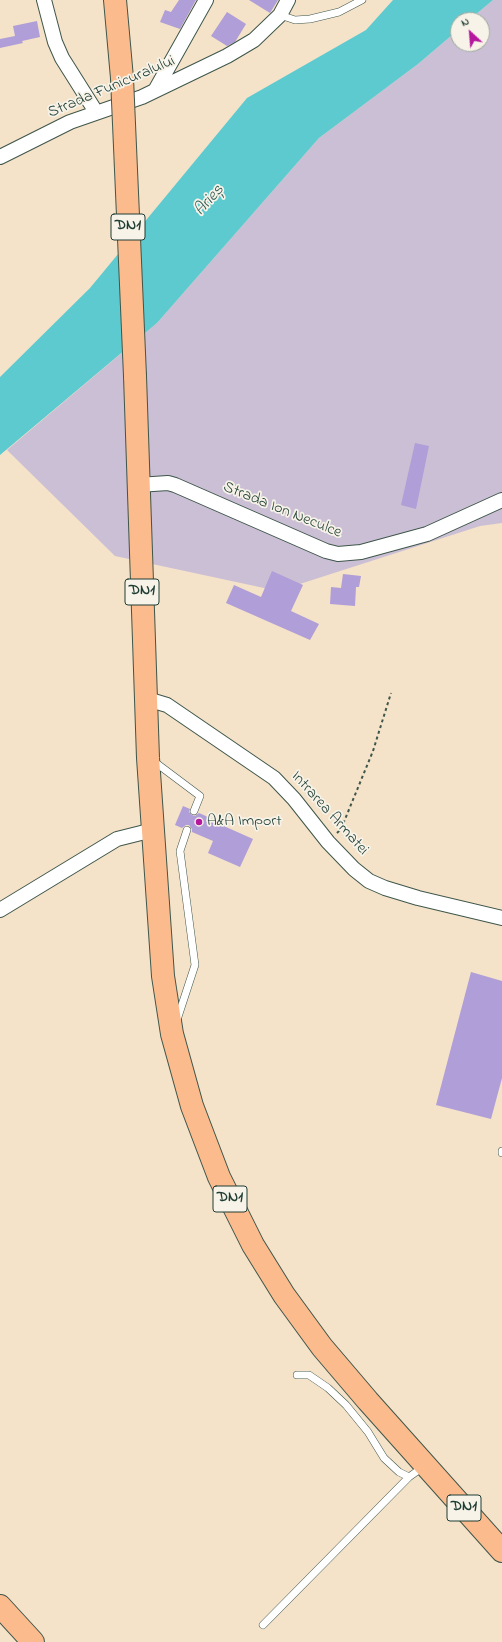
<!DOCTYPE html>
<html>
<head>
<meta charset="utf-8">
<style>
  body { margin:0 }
  #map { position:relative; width:502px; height:1642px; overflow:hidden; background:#f4e2c9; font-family:"Indie Flower",sans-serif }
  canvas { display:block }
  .north { position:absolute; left:450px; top:12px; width:40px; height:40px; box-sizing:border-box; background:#f7f3e8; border:1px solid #a1aaa0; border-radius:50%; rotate:334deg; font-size:11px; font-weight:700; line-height:16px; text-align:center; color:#1f3d34 }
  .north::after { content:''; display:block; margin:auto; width:14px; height:18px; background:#b5179e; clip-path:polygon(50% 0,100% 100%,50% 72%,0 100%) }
</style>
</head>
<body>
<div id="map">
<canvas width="502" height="1642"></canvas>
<div class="north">N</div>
</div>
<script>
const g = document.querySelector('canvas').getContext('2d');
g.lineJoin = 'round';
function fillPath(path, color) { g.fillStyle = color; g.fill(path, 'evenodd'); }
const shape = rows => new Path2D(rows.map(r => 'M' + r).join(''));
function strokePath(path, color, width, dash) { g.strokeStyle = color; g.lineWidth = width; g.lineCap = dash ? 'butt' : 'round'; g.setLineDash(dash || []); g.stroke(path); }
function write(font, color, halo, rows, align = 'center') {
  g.font = font + ' "Indie Flower",sans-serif'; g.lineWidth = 3.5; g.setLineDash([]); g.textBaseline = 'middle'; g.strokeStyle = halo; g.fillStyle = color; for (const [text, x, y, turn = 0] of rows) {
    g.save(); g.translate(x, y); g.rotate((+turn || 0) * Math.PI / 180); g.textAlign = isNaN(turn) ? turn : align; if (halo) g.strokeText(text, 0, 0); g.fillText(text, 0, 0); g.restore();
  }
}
const industrial = shape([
  [493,0,502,0,502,523,480,526,278,591,115,556,7,450,157,323,319,138,418,64,458,30,458,44,482,44,482,20,469,20]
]);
const water = shape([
  [393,0,493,0,469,20,458,20,458,30,418,64,319,138,157,323,0,455,0,377,90,288,247,98,366,30]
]);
const building = shape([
  [179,0,196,0,180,29,160,22,165,10,171,12],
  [249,0,278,0,270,13],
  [227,12,246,24,235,42,227,46,211,36],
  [37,21,40,37,22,41,23,43,0,48,0,39,15,36,13,26],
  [415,443,429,446,416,509,401,505],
  [272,571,303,585,291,611,319,624,310,640,226,603,234,585,261,597],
  [343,574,361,576,359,587,356,587,355,606,330,604,331,587,341,588],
  [183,806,190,809,189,812,192,815,195,816,199,813,217,821,217,823,253,839,240,867,208,853,213,841,192,832,192,829,189,825,186,825,182,828,175,825],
  [471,972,502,981,502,1078,491,1119,436,1105]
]);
const path = shape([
  [337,833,341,829,373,751,391,693]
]);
const service = shape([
  [280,15,295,20,310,19,339,12,362,0],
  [152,760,200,796,194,811],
  [177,1020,195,965,180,851,187,830],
  [502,1151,502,1153],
  [297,1375,309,1375,328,1388,346,1405,368,1432,384,1458,399,1472,409,1477],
  [263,1625,409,1477,423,1467]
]);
const minor = shape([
  [44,0,55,42,62,58,96,112],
  [156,89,206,0],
  [0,157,70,122,142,97,227,56,254,40,280,15,288,0],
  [138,485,168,483,175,485,326,551,338,554,361,552,427,534,502,500],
  [147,699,167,705,274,778,294,799,328,842,354,869,369,881,385,888,418,898,502,918],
  [0,910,117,839,153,830]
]);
const primary = shape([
  [115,0,122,78],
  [135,376,148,758,163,976,172,1034,192,1106,219,1177,253,1245,284,1295,322,1347,368,1401,502,1551]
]);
const motorway = shape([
  [0,1606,33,1642]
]);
const primaryBridge = shape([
  [122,78,135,376]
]);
const markers = [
  [199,822,4,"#b5179e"]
];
const shields = [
  [128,227,34],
  [142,592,34],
  [230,1199,34],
  [464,1508,34]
];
const shieldNames = [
  ["DN1",128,227],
  ["DN1",142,592],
  ["DN1",230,1199],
  ["DN1",464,1508]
];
const streetNames = [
  ["Strada Funicuralului",112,88,-23],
  ["Strada Ion Neculce",282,511,22],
  ["Intrarea Armatei",329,814,48]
];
const poiNames = [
  ["A&A Import",207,822]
];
const waterNames = [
  ["Arieș",210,201,-48]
];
fillPath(industrial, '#cbbfd5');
fillPath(water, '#5dcad0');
fillPath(building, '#af9ed7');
strokePath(service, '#3f564a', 8);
strokePath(minor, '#3f564a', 16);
strokePath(primary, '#3f564a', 24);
strokePath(motorway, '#3f564a', 24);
strokePath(path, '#3f564a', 2, [3, 3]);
strokePath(service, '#fff', 7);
strokePath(minor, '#fff', 14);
strokePath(primary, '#fbbb8d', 22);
strokePath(motorway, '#fbbb8d', 22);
strokePath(primaryBridge, '#3f564a', 24, []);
strokePath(primaryBridge, '#fbbb8d', 22);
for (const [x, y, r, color] of markers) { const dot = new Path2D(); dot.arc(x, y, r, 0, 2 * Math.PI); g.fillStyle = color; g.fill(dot); strokePath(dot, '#f7f3e8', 1.5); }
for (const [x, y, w] of shields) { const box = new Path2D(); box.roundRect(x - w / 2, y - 13, w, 26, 3); g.fillStyle = '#f7f3e8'; g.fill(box); strokePath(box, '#1f3d34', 1); }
write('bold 15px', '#1f3d34', null, shieldNames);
write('16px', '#1f3d34', '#f7f3e8', streetNames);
write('16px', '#1f3d34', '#f7f3e8', poiNames, 'left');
write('italic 17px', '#2b5953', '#f7f3e8', waterNames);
</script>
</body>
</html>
